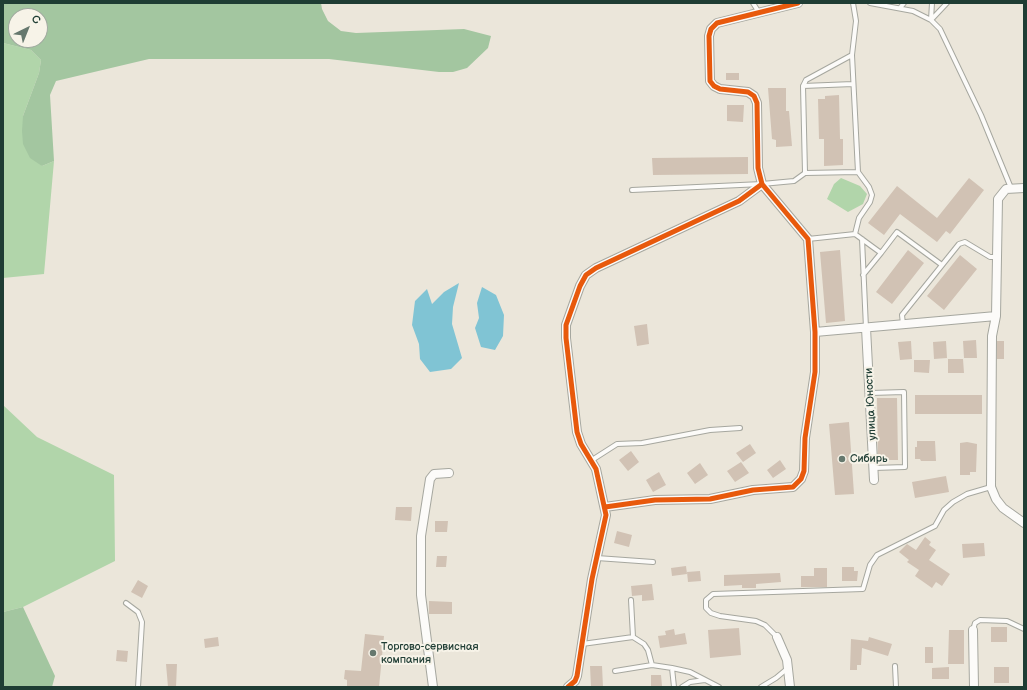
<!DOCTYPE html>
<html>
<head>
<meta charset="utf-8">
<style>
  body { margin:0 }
  #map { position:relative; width:1027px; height:690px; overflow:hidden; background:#ebe6da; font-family:"Balsamiq Sans",sans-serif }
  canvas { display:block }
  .frame { position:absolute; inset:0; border:4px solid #1f3d34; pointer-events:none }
  .north { position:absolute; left:8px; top:8px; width:40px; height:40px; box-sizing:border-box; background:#f7f3e8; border:1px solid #a1aaa0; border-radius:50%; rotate:43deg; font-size:11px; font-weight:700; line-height:16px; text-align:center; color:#1f3d34 }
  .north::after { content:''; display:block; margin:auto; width:14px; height:18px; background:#66786e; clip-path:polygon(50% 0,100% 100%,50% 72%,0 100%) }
</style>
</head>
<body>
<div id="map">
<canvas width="1027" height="690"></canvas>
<div class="frame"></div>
<div class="north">С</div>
</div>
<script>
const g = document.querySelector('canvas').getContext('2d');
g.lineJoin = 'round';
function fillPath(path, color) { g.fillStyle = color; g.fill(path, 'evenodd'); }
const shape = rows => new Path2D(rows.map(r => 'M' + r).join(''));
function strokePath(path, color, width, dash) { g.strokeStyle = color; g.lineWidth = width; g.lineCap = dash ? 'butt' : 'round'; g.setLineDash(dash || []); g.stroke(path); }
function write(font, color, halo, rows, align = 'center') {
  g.font = font + ' "Balsamiq Sans",sans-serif'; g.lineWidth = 4; g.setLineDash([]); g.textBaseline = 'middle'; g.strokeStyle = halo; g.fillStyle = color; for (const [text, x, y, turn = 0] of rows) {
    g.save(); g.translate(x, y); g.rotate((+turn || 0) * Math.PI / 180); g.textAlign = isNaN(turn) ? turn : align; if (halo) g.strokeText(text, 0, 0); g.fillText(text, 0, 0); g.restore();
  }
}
const green = shape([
  [3,43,31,50,41,60,39,73,23,116,42,166,54,161,44,274,3,278],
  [841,178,860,186,867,194,863,204,848,212,827,199,834,184],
  [3,405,37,437,114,475,115,561,23,607,3,612]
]);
const forest = shape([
  [3,3,321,3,322,9,328,21,341,31,356,33,464,29,491,36,488,48,467,68,453,72,439,72,329,59,149,59,56,81,50,95,54,161,42,166,30,158,23,144,22,131,23,116,39,73,41,60,31,50,3,43],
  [16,16,40,16,40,40,16,40],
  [23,607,55,676,52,687,3,687,3,612]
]);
const water = shape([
  [459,283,453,307,452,324,462,358,451,369,430,372,420,359,419,344,412,325,415,301,427,289,432,304,444,292],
  [482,287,496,295,504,315,503,336,495,350,481,347,475,328,479,318,477,303]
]);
const building = shape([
  [726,73,739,73,739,80,726,80],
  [768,88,786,88,786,111,789,111,792,146,776,147,776,140,772,139],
  [839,95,840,139,843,139,843,165,824,166,824,139,819,139,818,99,825,99,825,96],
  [727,105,744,105,743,122,727,121],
  [748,157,748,174,653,175,652,158],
  [969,178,984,190,950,234,946,231,937,242,900,214,884,235,868,223,897,186,937,218],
  [840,250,845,321,826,323,820,252],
  [908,250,924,263,892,304,876,292],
  [960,255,977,269,944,310,927,296],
  [647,324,649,344,637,346,634,326],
  [976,340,977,358,964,358,963,341],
  [911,341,912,359,900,360,898,342],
  [946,341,947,358,934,359,933,342],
  [997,341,1004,341,1004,359,997,359],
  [948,359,963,359,964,373,948,373],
  [914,360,930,360,929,373,914,372],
  [915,395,982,395,982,414,915,414],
  [877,398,897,398,898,460,878,460],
  [849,422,854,494,835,495,829,424],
  [917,441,935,441,936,461,921,461,920,459,915,459,915,447,917,447],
  [967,442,977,444,976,472,970,472,970,475,960,475,960,443],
  [750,444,756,453,743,462,736,453],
  [631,451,639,462,628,471,619,460],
  [780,460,786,469,773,478,767,470],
  [741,462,749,473,735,482,727,471],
  [700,463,708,475,695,484,687,473],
  [659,472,666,485,653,492,646,480],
  [946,476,949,492,915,498,912,482],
  [396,507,412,507,411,521,395,520],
  [435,521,448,521,447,532,435,532],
  [617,531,632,535,629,547,614,543],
  [925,537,931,542,929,545,936,550,929,560,950,574,942,586,936,582,932,588,915,576,919,570,907,562,909,560,899,552,907,544,916,550],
  [984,543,985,556,963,558,962,544],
  [437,556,447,556,446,567,436,567],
  [686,566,687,574,672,576,671,568],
  [842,567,854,567,854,571,858,571,857,581,842,581],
  [814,568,827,568,827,587,801,587,801,576,814,576],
  [700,571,701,581,688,582,687,572],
  [780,573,781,582,756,584,756,588,742,588,742,585,724,586,724,575],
  [138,580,148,586,142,598,131,592],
  [652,584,654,600,642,601,642,595,632,596,631,586],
  [429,601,452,602,452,614,429,614],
  [991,627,1007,627,1007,642,991,642],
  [739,628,741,655,710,658,708,630],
  [674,629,675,635,685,633,687,644,660,648,658,636,666,635,665,631],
  [949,630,964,630,964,664,948,664],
  [365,634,384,636,379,687,347,686,347,680,344,679,345,670,361,671],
  [218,637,219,646,205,648,204,639],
  [869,637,892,644,888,656,862,648,861,665,857,665,857,670,850,670,851,639,868,641],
  [925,647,933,647,933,663,925,663],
  [117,650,128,651,127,662,116,661],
  [166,664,177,664,176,687,168,687],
  [590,666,602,666,603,687,591,687],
  [949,667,949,679,932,679,932,668],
  [994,667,1009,667,1009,683,994,683],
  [651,675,661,675,662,686,651,686]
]);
const service = shape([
  [753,3,758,11],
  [853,3,856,21,852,55,858,172,869,187,872,195,870,202,859,218,855,234],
  [870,3,913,11,931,20,940,29,981,115,1011,188],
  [900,8,904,3],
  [931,20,947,3],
  [931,20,932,3],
  [803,86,853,84],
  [805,173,858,172],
  [632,190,762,184,794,181,805,173,803,86,806,80,852,55],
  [808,239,855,234,881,253,897,232,942,265],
  [862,239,866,328],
  [863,275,881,253],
  [903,324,902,315,959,244,965,242,990,257,997,257],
  [871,393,904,392,905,467,874,468],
  [592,460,617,444,642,443,710,430,740,428],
  [597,558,653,562],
  [631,600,633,637],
  [126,603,138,612,142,622,138,687],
  [973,630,975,623,980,620,1007,621,1024,629],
  [777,637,765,625,756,621,720,616,711,613,706,608,706,600,713,594,863,589,870,565,877,555,935,526,944,510,953,502,967,494,991,487],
  [582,644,633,637,644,644,648,650,652,665,672,668],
  [895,666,896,687],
  [615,671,652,665],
  [674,687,672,668,690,672,719,687],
  [682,687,690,682,705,680],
  [761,687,776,678,788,668]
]);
const minor = shape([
  [1024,188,1006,189,998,199,996,316,992,336,991,487,996,499,1003,508,1024,523],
  [866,328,874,480],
  [815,332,996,316],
  [605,507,655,500,710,499,753,490,793,487,801,479,804,471,805,438,815,372,815,332,808,239,762,184,758,168,757,103,754,96,748,92,720,89,714,86,710,81,709,36,711,29,717,23,798,3],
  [973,630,974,687],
  [777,637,787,660,790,687],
  [433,687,421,595,421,536,430,479,434,474,449,473],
  [568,687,575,681,577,676,592,579,606,515,596,469,581,444,577,432,566,338,566,325,580,286,586,275,596,268,739,201,762,184]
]);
const cycleway = shape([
  [605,507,655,500,710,499,753,490,793,487,801,479,804,471,805,438,815,372,815,332,808,239,762,184,758,168,757,103,754,96,748,92,720,89,714,86,710,81,709,36,711,29,717,23,798,3],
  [568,687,575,681,577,676,592,579,606,515,596,469,581,444,577,432,566,338,566,325,580,286,586,275,596,268,739,201,762,184]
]);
const markers = [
  [842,459,4,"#66786e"],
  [373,653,4,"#66786e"]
];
const streetNames = [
  ["улица Юности",871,404,-93]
];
const poiNames = [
  ["Сибирь",850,459],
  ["Торгово-сервисная",381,647],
  ["компания",381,660]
];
fillPath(green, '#b1d5aa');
fillPath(forest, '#a3c6a0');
fillPath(water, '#80c4d4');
fillPath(building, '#d1c2b4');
strokePath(service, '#a6a79f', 6);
strokePath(minor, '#a6a79f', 10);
strokePath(service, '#fcfbf9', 4);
strokePath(minor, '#fcfbf9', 8);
strokePath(cycleway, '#e8590c', 5);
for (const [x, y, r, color] of markers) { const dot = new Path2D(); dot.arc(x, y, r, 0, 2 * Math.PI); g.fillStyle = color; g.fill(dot); strokePath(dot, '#f7f3e8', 1.5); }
write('11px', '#1f3d34', '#f7f3e8', streetNames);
write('11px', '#1f3d34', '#f7f3e8', poiNames, 'left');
</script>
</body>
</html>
